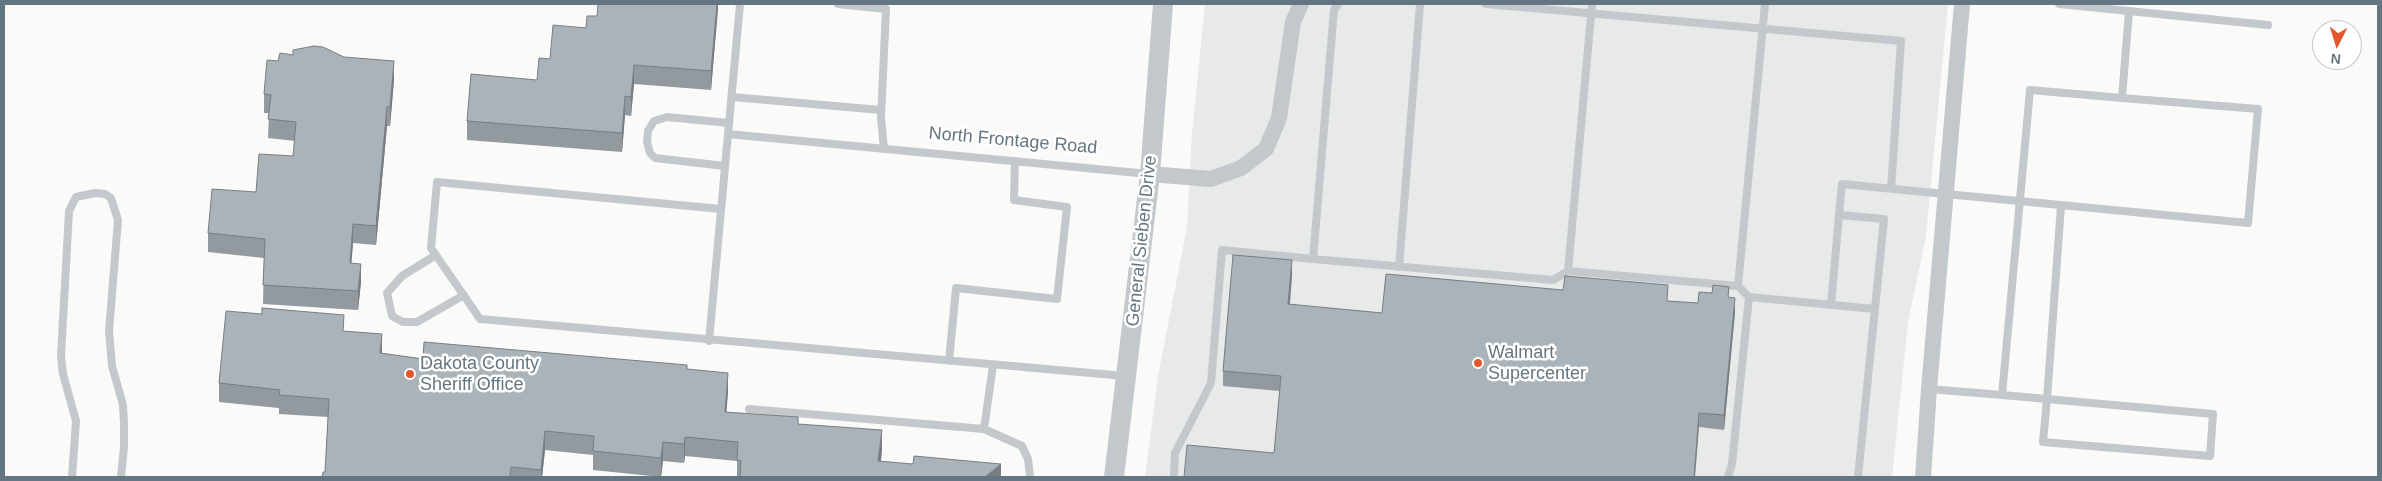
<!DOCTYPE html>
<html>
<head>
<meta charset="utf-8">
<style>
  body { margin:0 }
  #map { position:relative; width:2382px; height:481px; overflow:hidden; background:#fafaf8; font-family:Helvetica,sans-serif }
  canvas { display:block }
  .frame { position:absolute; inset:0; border:5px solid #657683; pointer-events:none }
  .north { position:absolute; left:2312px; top:20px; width:50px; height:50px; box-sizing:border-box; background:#fff; border:1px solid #c1c8cd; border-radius:50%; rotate:185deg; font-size:14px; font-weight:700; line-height:20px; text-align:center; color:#657683 }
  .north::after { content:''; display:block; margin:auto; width:18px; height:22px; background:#e4572e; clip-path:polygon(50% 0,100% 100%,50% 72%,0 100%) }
</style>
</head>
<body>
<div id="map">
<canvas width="2382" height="481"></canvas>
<div class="frame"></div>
<div class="north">N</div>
</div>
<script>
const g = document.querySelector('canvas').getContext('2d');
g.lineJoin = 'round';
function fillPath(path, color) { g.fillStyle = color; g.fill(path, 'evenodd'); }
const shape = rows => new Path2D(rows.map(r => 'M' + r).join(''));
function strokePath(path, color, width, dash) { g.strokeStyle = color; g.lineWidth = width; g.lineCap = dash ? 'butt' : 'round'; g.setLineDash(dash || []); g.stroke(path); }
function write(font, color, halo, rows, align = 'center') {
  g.font = font + ' Helvetica,sans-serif'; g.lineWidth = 5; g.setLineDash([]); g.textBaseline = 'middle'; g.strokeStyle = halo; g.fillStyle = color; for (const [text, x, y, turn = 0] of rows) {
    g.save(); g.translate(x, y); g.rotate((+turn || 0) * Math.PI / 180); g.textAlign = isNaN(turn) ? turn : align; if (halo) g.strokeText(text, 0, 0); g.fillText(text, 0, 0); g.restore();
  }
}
const built = shape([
  [1205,4,1948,4,1926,236,1908,323,1892,477,1145,477,1158,376,1187,227,1192,133]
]);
const service = shape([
  [838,4,886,9,881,118,884,149],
  [1338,4,1334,10,1313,259,1553,280,1568,271,1738,286,1749,297,1875,309],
  [1486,4,1901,41,1891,189],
  [2059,4,2268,25],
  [732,97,881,110],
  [728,134,1149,174],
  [725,166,655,158,650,153,647,142,648,131,654,121,667,117,729,123],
  [721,209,437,182,431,248,480,319,1125,376],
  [436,255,402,276,387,293,392,316,403,322,417,322,464,295],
  [1399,267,1420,4],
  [1568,271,1592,4],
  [1738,286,1765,4],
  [1831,305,1839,215],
  [709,341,740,4],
  [949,361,956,288,1057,299,1067,207,1014,200,1015,161],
  [993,365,984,429,1022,446,1028,459,1030,477],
  [1929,389,2002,395,2047,399,2213,414,2210,456,2043,442,2047,399,2061,206],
  [2002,395,2030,90,2122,98],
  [749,409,984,429],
  [72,477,76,421,63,374,61,356,69,211,76,197,95,193,105,194,111,198,118,220,109,331,112,366,123,405,124,423,124,447,121,477],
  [1174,477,1175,453,1211,383,1222,250,1313,259],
  [1728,477,1732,464,1749,297],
  [1858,477,1884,219,1839,215,1842,184,2248,223,2258,109,2122,98,2129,11]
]);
const minor = shape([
  [1150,174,1211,179,1241,168,1266,149,1279,118,1293,22,1301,4],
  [1923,477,1929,389,1962,4]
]);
const tertiary = shape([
  [1114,477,1150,174,1163,4]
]);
const wall = shape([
  [718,4,711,90,634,84,631,116,625,115,622,152,467,140,467,121,537,80,550,59,586,28,597,16],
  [293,55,394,80,390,126,387,126,376,245,353,243,351,263,361,282,358,310,263,304,264,258,208,252,208,233,256,192,293,156,295,141,268,138,269,113,264,113,264,94,278,61],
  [1292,275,1290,305,1382,313,1668,301,1698,303,1729,297,1735,312,1724,430,1699,427,1274,453,1280,391,1223,386,1223,371],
  [262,314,344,332,382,353,423,359,687,369,728,392,726,412,798,424,882,449,881,461,1001,477,737,477,737,461,685,456,684,463,663,461,661,477,593,470,593,455,545,450,542,477,322,477,325,472,328,417,279,414,279,408,219,402,219,383]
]);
const shadedWall = shape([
  [717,4,718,4,718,10,711,90,711,71],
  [394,61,394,80,390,126,390,107],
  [634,65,634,84,631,116,631,97],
  [625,96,625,115,622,152,622,133],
  [387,107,387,126,376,245,376,226],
  [353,224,353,243,350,282,350,263],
  [1292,260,1292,275,1288,319,1288,304],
  [361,264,361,282,358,310,358,291],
  [1735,298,1735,312,1724,430,1724,415],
  [382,334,382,353,380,353],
  [728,373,728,392,725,431,725,412],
  [1699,413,1699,427,1695,477,1694,477],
  [882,430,882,449,879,477,878,461],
  [545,431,545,450,542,477,541,477,541,470],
  [685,437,685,456,684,463,684,444],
  [663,442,663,461,661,477,661,458],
  [1001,464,1001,477,985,477]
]);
const building = shape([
  [598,4,717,4,711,71,634,65,631,97,625,96,622,133,467,121,471,74,537,80,539,58,550,59,553,25,586,28,587,16,597,16,598,4],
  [314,46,323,47,344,57,394,61,390,107,387,107,376,226,353,224,350,263,361,264,358,291,263,285,265,239,208,233,212,189,256,192,259,154,293,156,296,122,268,119,271,95,264,94,267,60,278,61,280,53,293,55,293,50,314,46],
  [1233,255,1292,260,1288,304,1382,313,1386,274,1563,290,1565,276,1668,285,1667,301,1698,303,1699,292,1712,293,1713,285,1729,287,1728,297,1735,298,1724,415,1699,413,1694,477,1184,477,1187,445,1274,453,1281,376,1223,371,1233,255],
  [262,308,344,315,343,331,382,334,380,353,423,359,424,342,687,365,687,369,728,373,725,412,798,417,798,424,882,430,878,461,913,464,914,456,1001,464,985,477,740,477,741,461,737,460,738,442,685,437,684,444,663,442,661,458,593,451,594,436,545,431,541,470,511,467,510,477,322,477,323,472,325,472,329,399,279,395,280,390,219,383,226,311,262,314,262,308]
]);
const markers = [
  [1478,363,5,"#e4572e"],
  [410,374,5,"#e4572e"]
];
const streetNames = [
  ["North Frontage Road",1013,141,5],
  ["General Sieben Drive",1142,241,-84]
];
const poiNames = [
  ["Walmart",1488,353],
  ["Supercenter",1488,374],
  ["Dakota County",420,364],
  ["Sheriff Office",420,385]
];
fillPath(built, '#e8e9e9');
strokePath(service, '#c3c8cc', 8);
strokePath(minor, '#c3c8cc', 16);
strokePath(tertiary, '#c3c8cc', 20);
fillPath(wall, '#929a9f');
fillPath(shadedWall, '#777d82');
fillPath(building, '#aab3b9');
strokePath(building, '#777d82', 1);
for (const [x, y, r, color] of markers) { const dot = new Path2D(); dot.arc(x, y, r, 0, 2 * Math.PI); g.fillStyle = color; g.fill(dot); strokePath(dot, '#fff', 2); }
write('18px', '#657683', '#fff', streetNames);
write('18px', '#657683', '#fff', poiNames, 'left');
</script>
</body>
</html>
